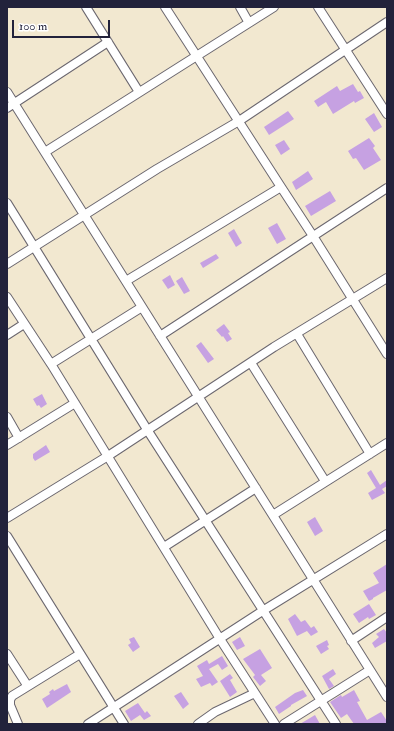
<!DOCTYPE html>
<html>
<head>
<meta charset="utf-8">
<style>
  body { margin:0 }
  #map { position:relative; width:394px; height:731px; overflow:hidden; background:#f2e8d0; font-family:"IM FELL Double Pica",serif }
  canvas { display:block }
  .frame { position:absolute; inset:0; border:8px solid #22223b; pointer-events:none }
  .scale { position:absolute; left:12px; top:20px; width:98px; height:18px; box-sizing:border-box; border:2px solid #22223b; border-top:0; padding-left:5px; font-size:12px; line-height:14px; white-space:nowrap; color:#22223b; -webkit-text-stroke:3px #fff; paint-order:stroke }
</style>
</head>
<body>
<div id="map">
<canvas width="394" height="731"></canvas>
<div class="frame"></div>
<div class="scale">100 m</div>
</div>
<script>
const g = document.querySelector('canvas').getContext('2d');
g.lineJoin = 'round';
function fillPath(path, color) { g.fillStyle = color; g.fill(path, 'evenodd'); }
const shape = rows => new Path2D(rows.map(r => 'M' + r).join(''));
function strokePath(path, color, width, dash) { g.strokeStyle = color; g.lineWidth = width; g.lineCap = dash ? 'butt' : 'round'; g.setLineDash(dash || []); g.stroke(path); }
const building = shape([
  [353,84,358,92,360,91,364,98,355,103,354,101,333,114,326,102,318,107,314,101,337,86,340,91],
  [288,111,294,119,269,135,264,127],
  [374,113,382,127,374,132,365,119],
  [369,138,375,146,373,148,381,160,364,170,356,158,353,159,348,151],
  [284,140,290,149,281,155,275,145],
  [308,171,313,179,296,190,292,182],
  [330,191,336,201,311,216,305,206],
  [277,223,286,239,277,244,268,228],
  [234,229,242,243,236,247,228,233],
  [216,254,219,258,203,268,200,263],
  [170,275,175,285,168,289,162,280],
  [182,277,190,291,184,294,176,281],
  [224,324,230,332,228,333,232,339,227,342,223,336,222,337,216,330],
  [201,342,214,359,208,363,196,346],
  [42,394,47,404,41,408,39,405,37,406,33,399],
  [46,445,50,452,35,461,33,458,33,454],
  [371,470,380,485,387,480,387,486,382,489,385,493,372,500,368,493,376,488,367,473],
  [315,517,323,531,315,536,307,522],
  [387,564,387,590,373,598,373,599,369,601,363,591,379,583,373,573],
  [369,604,376,615,369,619,368,617,359,623,353,614],
  [295,614,301,622,305,620,311,628,314,626,318,632,311,636,307,631,297,636,288,619],
  [384,629,387,633,387,641,375,648,372,643,379,637,376,634],
  [134,637,140,647,133,652,128,645,131,643,129,639],
  [240,637,245,646,237,650,232,642],
  [327,640,329,645,327,646,329,649,321,654,316,646],
  [260,649,272,668,261,675,266,681,260,686,253,677,255,675,243,659],
  [222,656,228,666,222,670,218,664,209,669,218,682,212,686,210,683,201,687,196,679,203,676,197,666,207,660,209,664],
  [333,669,336,674,329,679,334,686,329,689,322,676],
  [230,674,233,678,230,680,237,692,230,697,220,681],
  [67,684,71,692,47,708,42,699,50,694,49,692,53,689,54,691],
  [303,690,307,696,291,705,291,706,279,714,275,707,295,693],
  [354,690,360,701,357,702,367,720,381,712,387,721,387,724,354,724,347,714,341,718,330,702,341,695,342,697],
  [181,692,189,704,183,709,174,696],
  [138,703,145,713,147,711,151,716,144,720,140,715,131,721,125,711],
  [315,715,320,724,300,724]
]);
const minor = shape([
  [86,7,139,92],
  [165,7,281,187,313,236,387,354],
  [240,7,249,23],
  [318,7,387,114],
  [7,92,387,697],
  [7,108,108,42],
  [45,152,274,7],
  [7,203,148,431,336,724],
  [7,264,157,169,239,121,387,22],
  [126,281,281,187],
  [7,297,51,364,220,639,275,724],
  [297,334,370,454],
  [7,335,24,324],
  [160,336,387,188],
  [251,363,325,481],
  [51,364,142,307],
  [7,417,19,438],
  [7,445,75,403],
  [273,515,387,443],
  [7,518,108,456,274,347,387,278],
  [7,536,124,724],
  [164,547,256,488],
  [351,641,387,617],
  [7,654,27,685],
  [18,724,10,705,10,700,12,696,80,654],
  [88,724,264,610,387,534],
  [198,724,215,712,255,693],
  [284,724,370,670]
]);
fillPath(building, '#c6a1e2');
strokePath(minor, '#6b676f', 10);
strokePath(minor, '#fff', 8);
</script>
</body>
</html>
